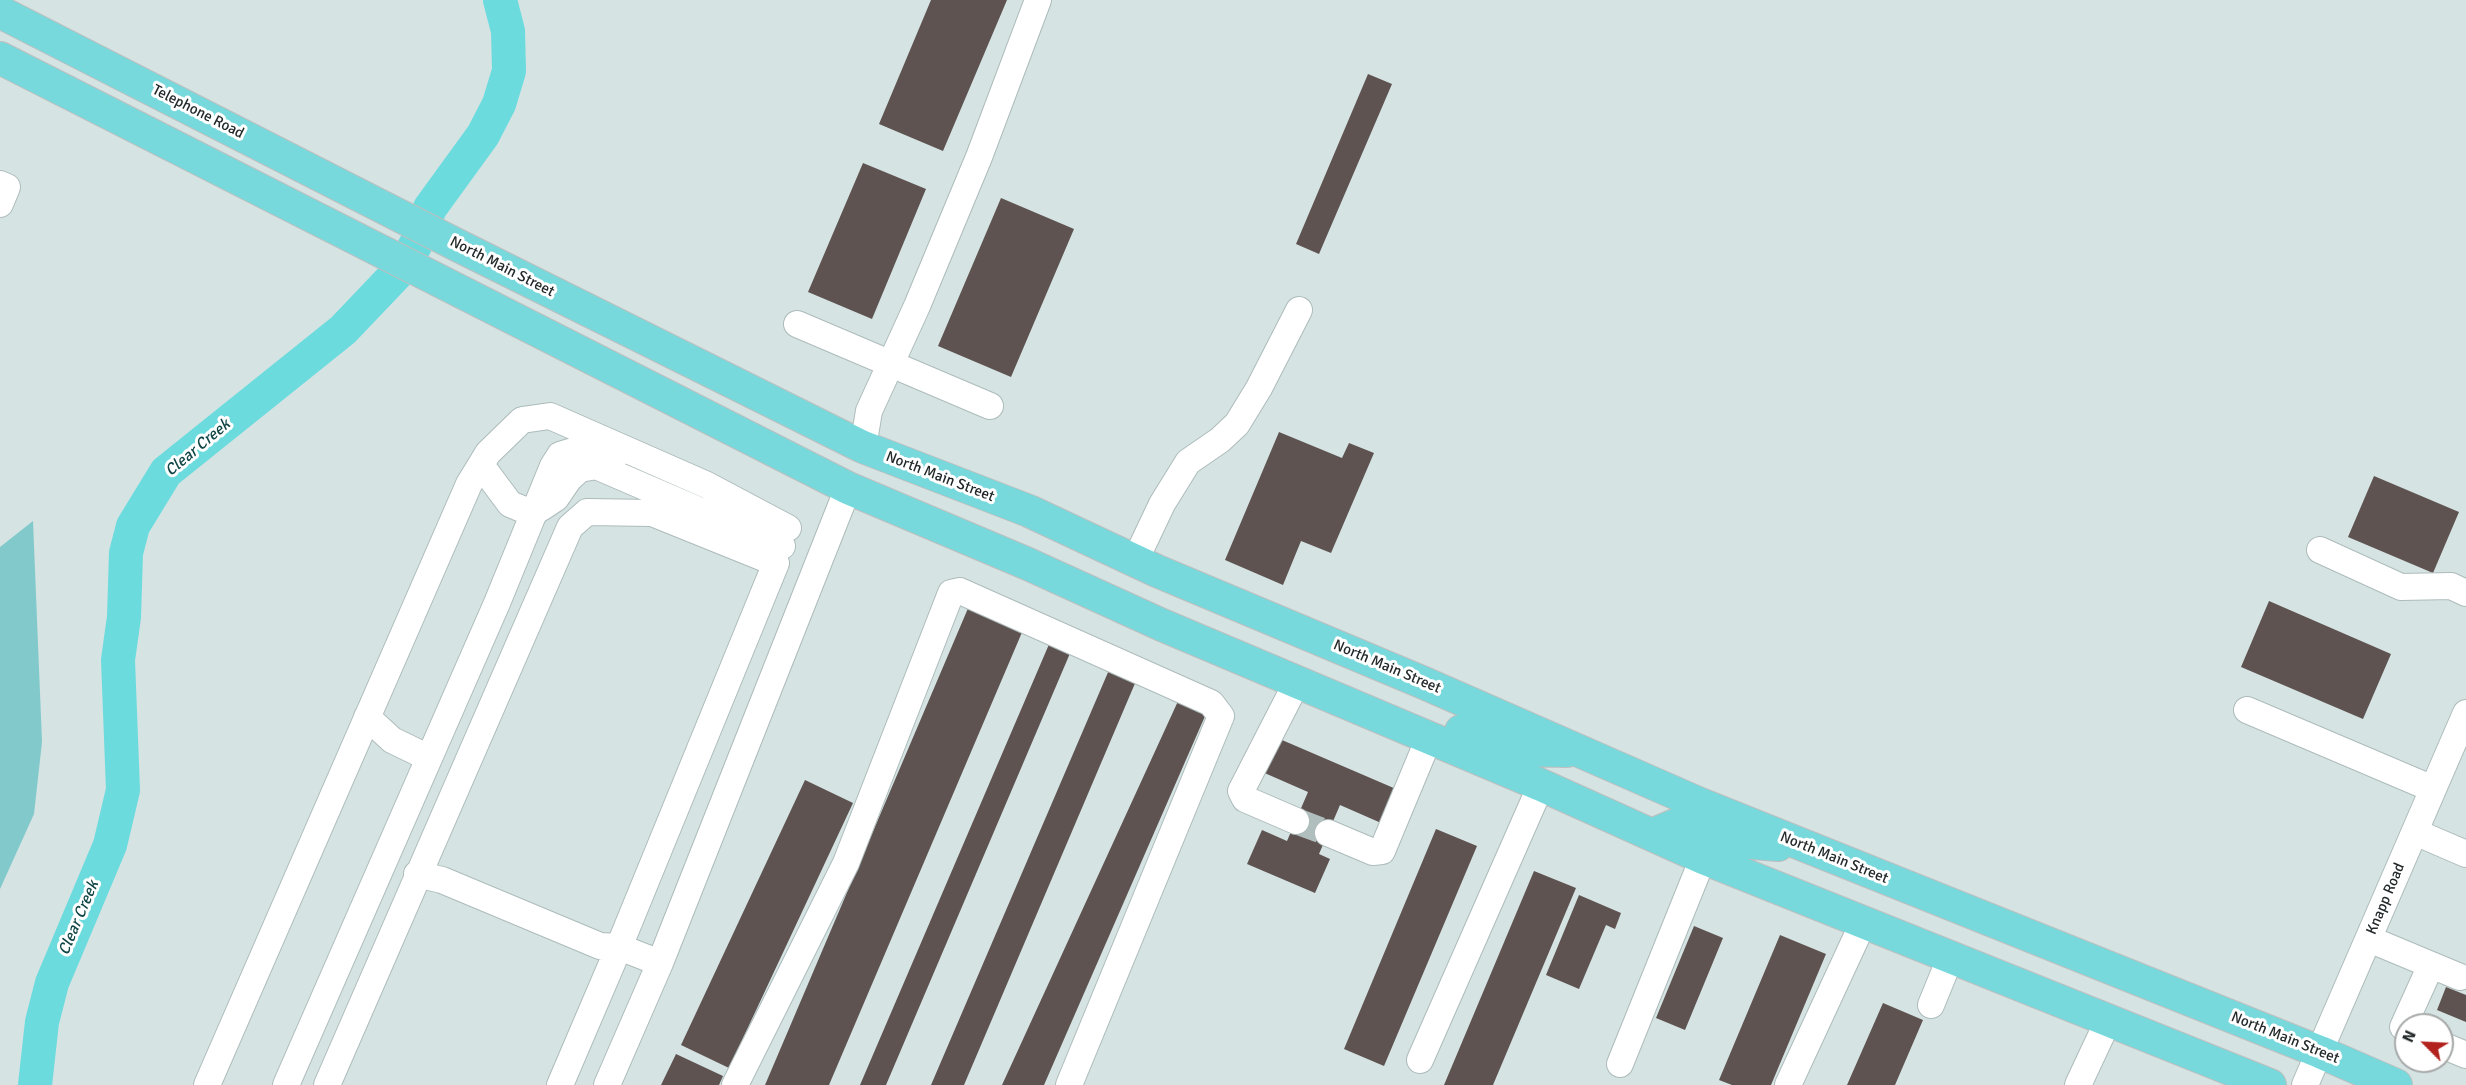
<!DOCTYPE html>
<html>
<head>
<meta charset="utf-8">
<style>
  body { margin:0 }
  #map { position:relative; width:2466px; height:1085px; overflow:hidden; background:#d5e3e3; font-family:Signika,sans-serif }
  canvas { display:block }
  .north { position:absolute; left:2394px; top:1013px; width:60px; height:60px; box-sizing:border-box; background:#fff; border:2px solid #a7a9a9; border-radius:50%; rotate:294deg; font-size:16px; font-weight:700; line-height:24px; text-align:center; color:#232929 }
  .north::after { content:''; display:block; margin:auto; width:21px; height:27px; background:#b2221e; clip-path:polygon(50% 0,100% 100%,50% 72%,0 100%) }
</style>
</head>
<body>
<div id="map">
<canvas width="2466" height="1085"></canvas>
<div class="north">N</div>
</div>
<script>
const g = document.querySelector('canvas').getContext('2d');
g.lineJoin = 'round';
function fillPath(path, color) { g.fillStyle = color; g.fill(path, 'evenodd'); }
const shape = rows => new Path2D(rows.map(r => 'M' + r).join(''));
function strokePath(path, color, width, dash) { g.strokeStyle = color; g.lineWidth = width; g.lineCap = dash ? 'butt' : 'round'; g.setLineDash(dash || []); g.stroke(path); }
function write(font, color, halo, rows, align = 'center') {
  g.font = font + ' Signika,sans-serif'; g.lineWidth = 6; g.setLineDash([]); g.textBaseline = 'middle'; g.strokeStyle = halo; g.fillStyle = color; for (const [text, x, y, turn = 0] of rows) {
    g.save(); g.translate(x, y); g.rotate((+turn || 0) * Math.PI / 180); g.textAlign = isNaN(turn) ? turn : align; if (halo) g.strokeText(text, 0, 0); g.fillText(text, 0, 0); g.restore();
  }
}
const green = shape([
  [33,521,42,742,34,814,0,889,0,547]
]);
const river = shape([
  [35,1085,42,1022,52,983,110,845,123,790,118,660,124,617,126,553,133,526,166,472,343,330,404,266,418,240,430,208,483,135,499,104,509,71,508,31,500,0]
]);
const building = shape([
  [931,0,1007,0,943,151,879,124],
  [1368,74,1392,84,1319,254,1296,244],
  [863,163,926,189,872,319,808,292],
  [1001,198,1074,229,1011,377,938,346],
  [1279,432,1342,458,1349,443,1374,453,1331,553,1301,541,1283,585,1225,560],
  [2374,476,2459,512,2433,573,2348,537],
  [2269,601,2391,654,2363,719,2241,667],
  [969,606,1023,630,829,1085,765,1085],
  [1050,642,1071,651,886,1085,860,1085],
  [1109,670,1136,681,964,1085,931,1085],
  [1179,699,1209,707,1044,1085,1002,1085],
  [1275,737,1403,792,1388,826,1340,805,1319,854,1330,859,1315,893,1247,864,1262,830,1287,841,1308,792,1260,771],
  [805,780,853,803,729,1068,681,1045],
  [1436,829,1477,846,1384,1066,1344,1049],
  [1534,871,1576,888,1493,1085,1444,1085],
  [1579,895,1621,913,1615,929,1606,925,1579,989,1546,975],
  [1694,926,1723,938,1685,1030,1656,1018],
  [1780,935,1826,954,1771,1085,1732,1085,1719,1080],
  [2446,987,2466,995,2466,1022,2437,1010],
  [1883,1003,1923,1020,1895,1085,1847,1085],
  [676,1054,723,1076,719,1085,661,1085]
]);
const minorTunnel = shape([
  [1296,821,1328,833]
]);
const minor = shape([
  [0,184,7,187,0,204],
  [797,324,990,406],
  [863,447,869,411,917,306,979,157,1038,0],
  [481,465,510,504,534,514],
  [541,508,556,498,569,479,580,469,596,466,782,546],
  [2320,550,2401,587,2451,586,2466,593],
  [1135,561,1162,504,1188,462,1220,440,1237,424,1259,388,1299,310],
  [2247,710,2433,789],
  [367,717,392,740,429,758],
  [1296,821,1245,799,1241,791,1297,682],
  [2415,832,2466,854],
  [1328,833,1373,852,1382,851,1429,738],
  [417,874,442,880,600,946,619,947,660,963],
  [2369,939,2460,977],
  [1931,1005,1951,956],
  [2406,1029,2403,1027,2431,965],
  [2442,1045,2466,1055],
  [1420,1060,1541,785],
  [1620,1064,1703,858],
  [207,1085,469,484,488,453,522,420,550,416,707,485,788,528],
  [286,1085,497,603,553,466,560,455,580,449,587,449,613,460],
  [327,1085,570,527,587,512,652,513,776,563,619,947,560,1085],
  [607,1085,660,963,848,488],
  [735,1085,846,863,951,593,960,591,1211,703,1221,716,1069,1085],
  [1788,1085,1863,923],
  [2078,1085,2108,1021],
  [2305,1085,2466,713]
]);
const major = shape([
  [0,12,457,245,863,447,1029,511,1157,571,1424,683,1698,803,2320,1052,2396,1085],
  [0,58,848,488,1028,564,1162,625,1541,785,1703,858,2270,1085],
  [1461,731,1516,750,1567,751],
  [1654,834,1680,823,1727,841,1778,845]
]);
const streetNames = [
  ["Telephone Road",198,112,27],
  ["North Main Street",502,267,27],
  ["North Main Street",940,477,21],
  ["North Main Street",1387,667,23],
  ["North Main Street",1834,858,22],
  ["Knapp Road",2386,899,-67],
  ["North Main Street",2285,1038,22]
];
const waterNames = [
  ["Clear Creek",198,448,-40],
  ["Clear Creek",79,918,-67]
];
fillPath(green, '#82c9cb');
strokePath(river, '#6bdbde', 34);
fillPath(building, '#5e5351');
strokePath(minorTunnel, '#b1bebe', 26, [26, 13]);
strokePath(minor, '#adbbbb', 28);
strokePath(major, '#bdbfbf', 34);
strokePath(minor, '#fff', 26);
strokePath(major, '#78d9dc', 32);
write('15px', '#232929', '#fff', streetNames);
write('italic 16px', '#104546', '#fff', waterNames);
</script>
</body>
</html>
